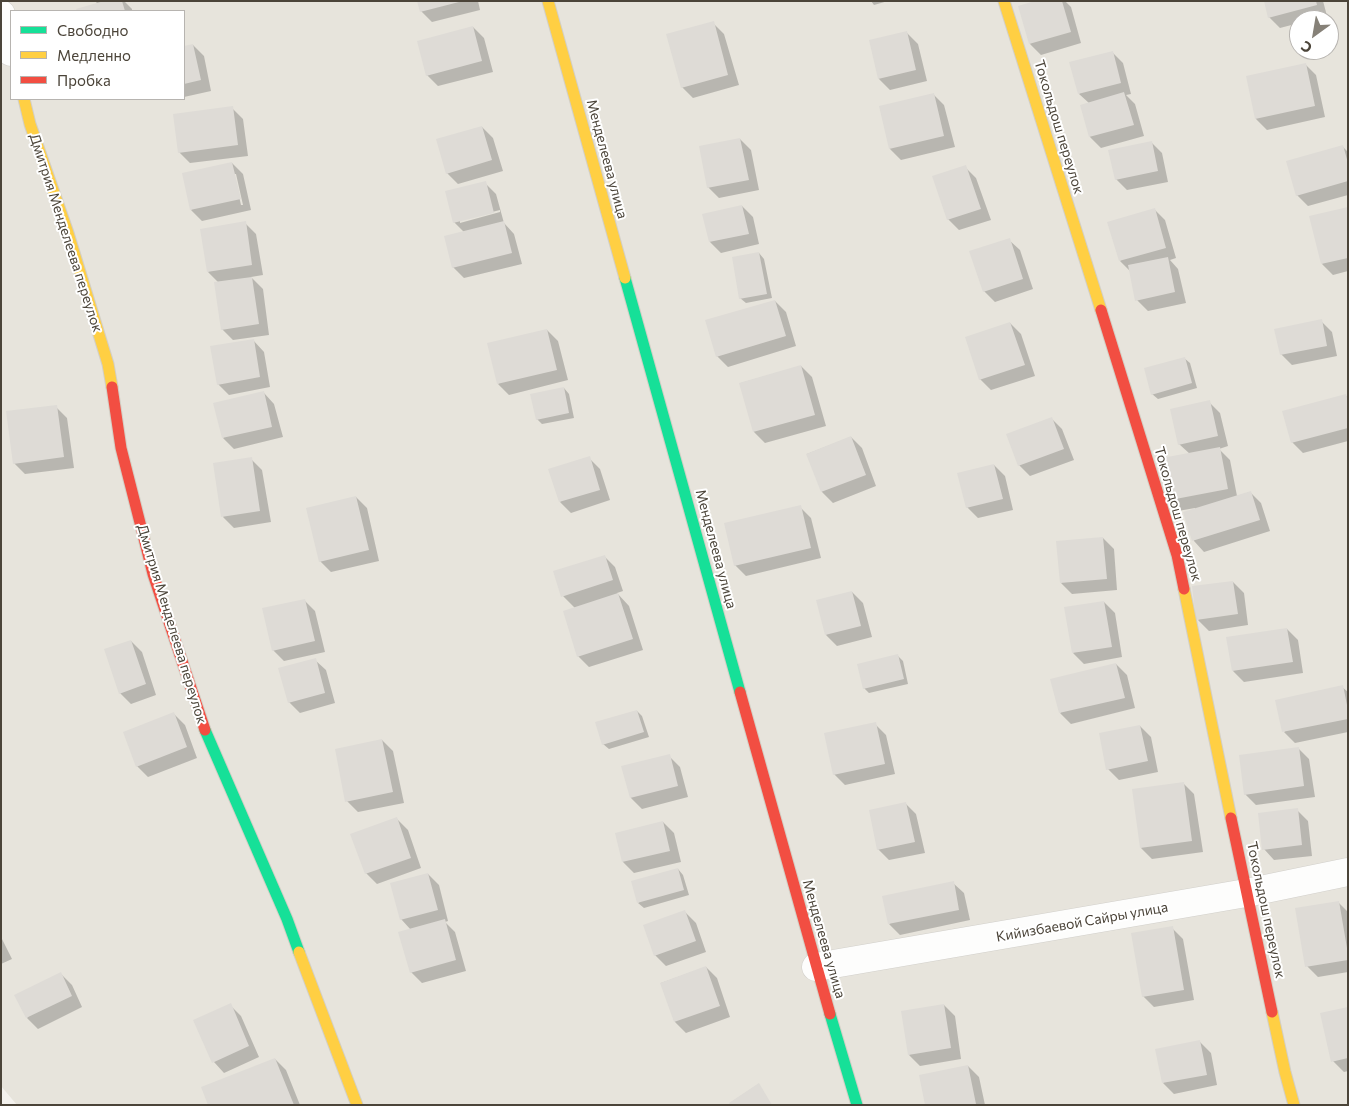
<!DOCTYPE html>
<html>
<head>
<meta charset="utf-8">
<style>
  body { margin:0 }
  #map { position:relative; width:1349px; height:1106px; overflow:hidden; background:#f4f2ee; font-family:Commissioner,sans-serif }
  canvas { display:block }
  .frame { position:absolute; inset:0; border:2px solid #4b4439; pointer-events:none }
  .legend { position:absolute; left:10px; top:10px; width:175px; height:90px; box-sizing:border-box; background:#fff; border:1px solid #b7b4b0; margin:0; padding:6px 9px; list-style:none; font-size:15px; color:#4b4439 }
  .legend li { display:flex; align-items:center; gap:10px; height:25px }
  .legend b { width:25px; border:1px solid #b7b4b0 }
  .north { position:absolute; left:1289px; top:10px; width:50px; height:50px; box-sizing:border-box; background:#fff; border:1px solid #b7b4b0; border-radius:50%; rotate:212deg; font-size:14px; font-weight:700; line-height:20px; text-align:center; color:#4b4439 }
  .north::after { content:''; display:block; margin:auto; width:18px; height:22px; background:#868178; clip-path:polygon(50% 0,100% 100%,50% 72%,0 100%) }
</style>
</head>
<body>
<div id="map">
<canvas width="1349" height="1106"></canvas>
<div class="frame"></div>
<ul class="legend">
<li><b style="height:6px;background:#16e098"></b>Свободно</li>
<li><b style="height:6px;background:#ffcf43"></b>Медленно</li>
<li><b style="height:6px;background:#f24e42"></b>Пробка</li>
</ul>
<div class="north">С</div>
</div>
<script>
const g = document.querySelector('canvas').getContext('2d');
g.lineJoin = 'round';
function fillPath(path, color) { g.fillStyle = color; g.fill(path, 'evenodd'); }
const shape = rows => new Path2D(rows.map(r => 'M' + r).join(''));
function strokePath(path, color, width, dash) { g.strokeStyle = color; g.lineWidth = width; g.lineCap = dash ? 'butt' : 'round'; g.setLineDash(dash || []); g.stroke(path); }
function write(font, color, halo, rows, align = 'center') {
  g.font = font + ' Commissioner,sans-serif'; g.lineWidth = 4; g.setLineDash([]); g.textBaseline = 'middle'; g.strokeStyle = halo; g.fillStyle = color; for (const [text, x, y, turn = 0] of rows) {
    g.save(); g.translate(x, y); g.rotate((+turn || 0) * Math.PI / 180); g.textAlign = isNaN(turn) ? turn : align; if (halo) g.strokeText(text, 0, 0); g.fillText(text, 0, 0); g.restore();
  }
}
const residential = shape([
  [1,1,1348,1,1348,1105,17,1105,1,1086],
  [11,11,184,11,184,99,11,99],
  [1299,20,1329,20,1329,50,1299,50]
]);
const shadow = shape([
  [95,1,124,1,132,9,132,11,78,11,78,10,98,4],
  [418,1,478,1,480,10,432,22,421,11],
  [871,1,888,1,874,5],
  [1040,1,1065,1,1071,7,1081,43,1041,55,1030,44],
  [1265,1,1323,1,1327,16,1311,20,1299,20,1299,23,1280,28,1269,17],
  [713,23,724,34,739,85,693,98,682,87],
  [473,27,484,38,493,72,438,86,427,75],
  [907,33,918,44,927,81,890,90,879,79,870,41],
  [193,45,204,56,211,91,184,97,184,47],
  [1112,52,1123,63,1131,94,1126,95,1135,104,1144,136,1101,148,1090,137,1089,103,1079,94],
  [1305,64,1316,75,1325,117,1267,130,1256,119,1247,77],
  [933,94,944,105,955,147,901,160,890,149,880,107],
  [232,108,243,119,248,156,190,163,179,152],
  [482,127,493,138,503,171,458,184,447,173],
  [740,139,751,150,759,190,719,198,708,187],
  [1151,142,1162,153,1168,182,1127,190,1116,179],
  [1343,147,1348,152,1348,195,1308,206,1297,195],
  [232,163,243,174,251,210,202,221,191,210],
  [234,174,236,174,243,205,241,205],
  [965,167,976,178,991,220,959,230,948,219],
  [485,183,496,194,504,223,514,234,522,264,464,278,453,267,464,232,454,222],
  [500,210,500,212,460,223,460,220],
  [742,206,753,217,759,244,721,253,710,242,704,215],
  [1348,208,1348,271,1333,275,1322,264],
  [1154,209,1165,220,1176,258,1170,260,1178,269,1186,303,1148,311,1137,300,1130,271,1120,261],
  [245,223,256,234,263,275,251,277,263,289,269,335,233,340,222,329,219,283,208,272],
  [1009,240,1020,250,1033,289,995,302,984,291],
  [759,253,764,259,772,298,746,303,740,298],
  [775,301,786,312,796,346,728,367,717,356],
  [1321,321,1332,332,1337,356,1292,365,1281,354],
  [1010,323,1021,334,1035,376,991,390,980,379],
  [547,330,558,341,568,380,509,395,498,384],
  [253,340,264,352,270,387,229,395,218,384],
  [1184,358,1190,363,1197,388,1158,399,1152,394],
  [801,366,812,377,826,426,765,443,754,432,741,383],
  [564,388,569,394,574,418,542,424,537,419],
  [264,393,274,404,283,437,234,449,223,438],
  [1345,395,1348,398,1348,441,1303,453,1292,442],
  [1209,402,1220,413,1228,446,1219,449,1230,460,1237,496,1250,492,1261,503,1270,531,1204,552,1194,541,1184,513,1195,510,1195,508,1178,511,1167,500,1190,454,1179,444],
  [56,407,67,418,74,468,25,474,14,463],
  [1051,418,1062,429,1074,460,1030,476,1019,465],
  [851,437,862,448,876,486,833,503,822,492,807,454],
  [589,458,600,469,610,500,571,513,560,502],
  [251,459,262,470,271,522,234,528,223,517],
  [994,465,1005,476,1013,510,978,518,967,507],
  [356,497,367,508,379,561,331,572,320,561],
  [800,507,811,518,821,558,746,576,735,565],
  [1103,538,1114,549,1117,590,1072,594,1061,583],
  [604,556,615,567,623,591,617,593,629,606,643,650,589,667,578,656,575,608,563,596],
  [1233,582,1244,593,1248,625,1209,631,1198,620],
  [852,592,863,603,872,637,837,646,826,635],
  [304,600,315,611,325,652,284,661,273,650],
  [1104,602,1115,613,1122,657,1084,664,1073,653],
  [1287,629,1298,640,1303,673,1244,682,1233,671,1228,638],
  [131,641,142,652,156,695,131,704,120,693],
  [897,655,903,661,908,684,869,693,864,688],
  [315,660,326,670,335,703,300,713,289,702],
  [1116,664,1127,675,1135,708,1071,724,1060,713],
  [1342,687,1348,692,1348,732,1295,743,1284,732],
  [637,711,642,716,649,737,609,749,603,744],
  [174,714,185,725,197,758,148,777,137,766],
  [875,724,886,735,895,774,845,785,834,774],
  [1140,726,1151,737,1158,772,1119,780,1108,769],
  [382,740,393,751,404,803,358,812,347,801],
  [1298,748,1309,759,1315,797,1256,805,1245,794],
  [669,756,680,767,688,797,642,809,631,798,623,767],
  [1183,783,1194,794,1203,852,1152,859,1141,848],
  [905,803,916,814,925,853,889,860,878,849],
  [1297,810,1308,821,1312,856,1274,860,1264,849],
  [397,819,408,830,421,868,377,884,366,873],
  [663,822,674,833,681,862,634,873,623,862,616,834],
  [678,869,683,875,689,895,644,908,638,903],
  [428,874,439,885,448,921,445,922,455,932,466,971,422,983,411,972,411,930,401,919],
  [953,883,964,893,970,920,900,935,889,924],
  [1338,902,1348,912,1348,972,1318,977,1307,966],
  [685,912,696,923,706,952,666,966,655,955],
  [1172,928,1183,939,1194,1000,1154,1007,1143,996],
  [1,937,12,959,1,964],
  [706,967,717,978,730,1017,686,1033,675,1022,661,983],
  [61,974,72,985,82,1007,38,1029,27,1018],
  [230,1005,241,1016,259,1057,224,1073,214,1062],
  [944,1005,955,1016,961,1059,920,1066,909,1055],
  [1348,1008,1348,1071,1344,1072,1333,1061],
  [1200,1042,1211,1053,1217,1085,1174,1094,1163,1083],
  [275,1059,286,1070,300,1105,210,1105],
  [968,1066,979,1077,985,1105,926,1105]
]);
const building = shape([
  [104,1,122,1,125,11,77,11,76,9],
  [417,1,459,1,459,2,420,12],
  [1035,1,1062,1,1071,32,1029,44,1018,6],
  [1264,1,1316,1,1317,5,1268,18],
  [714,21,728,75,681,88,666,34],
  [473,26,482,61,426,76,417,41],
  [907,31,916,70,878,79,869,40],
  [193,44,201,80,184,84,184,46],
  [1113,51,1121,83,1078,94,1069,62],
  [1306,63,1315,106,1255,119,1246,76],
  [1124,92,1134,125,1089,137,1080,105],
  [934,93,944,136,889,149,879,106],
  [233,106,238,145,178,153,173,114],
  [482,126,492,160,446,174,436,139],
  [740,138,749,180,707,188,699,146],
  [1152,141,1158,171,1115,180,1108,150],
  [1343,145,1348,163,1348,181,1296,196,1286,161],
  [232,162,241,199,190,210,182,173],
  [966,165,981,209,947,220,932,176],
  [486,181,494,213,453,223,445,191],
  [742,205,749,234,709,242,702,214],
  [1348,207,1348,258,1321,264,1309,216],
  [1155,208,1166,248,1119,261,1107,222],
  [246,221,252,265,207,272,200,229],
  [504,221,512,253,452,268,444,236],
  [1010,238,1023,279,983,292,969,251],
  [759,252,767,294,739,299,732,257],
  [1168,257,1175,292,1135,301,1128,265],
  [252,277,259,324,221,330,214,282],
  [775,300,786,336,716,357,705,320],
  [1322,319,1327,346,1280,355,1274,329],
  [1010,322,1025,365,979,380,965,337],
  [547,329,557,370,497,384,487,343],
  [254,339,260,377,217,385,210,346],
  [1185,357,1192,383,1151,395,1144,368],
  [801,365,815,415,753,432,739,383],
  [564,387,569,413,536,420,530,394],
  [264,391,272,427,222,438,213,403],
  [1346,394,1348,401,1348,428,1291,443,1282,411],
  [1210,400,1218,436,1178,445,1170,409],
  [57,405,64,457,13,464,6,411],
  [1052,417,1064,449,1018,466,1006,434],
  [851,436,866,475,821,492,806,454],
  [1220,447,1228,489,1165,501,1157,459],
  [590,456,600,490,559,502,548,469],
  [252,457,260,511,221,517,213,463],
  [994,464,1003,499,966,508,957,473],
  [1251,491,1260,520,1192,541,1183,512],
  [356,496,369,550,319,562,306,508],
  [801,505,811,548,734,566,724,523],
  [1103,537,1107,579,1060,583,1056,541],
  [605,555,613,580,561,597,553,571],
  [1233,581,1238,614,1196,620,1192,586],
  [852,591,861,626,825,635,816,600],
  [618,593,633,639,577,657,563,611],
  [305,599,315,641,272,651,262,608],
  [1104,601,1112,647,1072,653,1064,607],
  [1287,628,1293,662,1232,671,1226,637],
  [131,640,146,684,119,694,104,649],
  [898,654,904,679,863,689,857,664],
  [316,658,325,693,288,703,278,668],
  [1116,663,1125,698,1059,713,1050,679],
  [1343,685,1348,710,1348,719,1282,732,1275,700],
  [637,710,644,732,602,745,595,722],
  [174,712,187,747,136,767,123,732],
  [876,722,885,764,833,775,824,733],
  [1140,725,1148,761,1106,770,1099,733],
  [382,739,393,792,345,802,335,749],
  [1299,747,1304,786,1244,795,1239,755],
  [670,754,678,786,630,798,621,766],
  [1184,782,1192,841,1140,848,1132,789],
  [906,802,915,842,877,850,869,810],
  [1298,808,1302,845,1262,850,1258,813],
  [397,817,411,858,365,874,350,834],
  [663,821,670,851,622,862,615,833],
  [678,868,684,890,637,903,631,881],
  [428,873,438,910,400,920,390,883],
  [954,881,959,910,888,924,882,896],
  [1339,901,1348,954,1348,960,1305,967,1295,908],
  [685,910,696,941,654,956,643,925],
  [445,919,456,960,410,973,398,932],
  [1173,926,1184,990,1142,997,1131,933],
  [706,966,720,1006,674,1022,660,983],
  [61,972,72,996,26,1018,14,995],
  [231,1003,249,1046,212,1063,193,1020],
  [944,1004,951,1048,908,1055,901,1011],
  [1348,1007,1348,1058,1331,1062,1320,1013],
  [1200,1040,1207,1075,1162,1083,1155,1049],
  [275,1058,294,1105,208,1105,201,1087],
  [968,1065,976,1104,925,1105,919,1075],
  [759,1083,772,1105,730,1105,729,1103]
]);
const street = shape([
  [1,14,11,52],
  [816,967,1246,893,1348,872]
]);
const fast = shape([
  [625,278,740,692],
  [205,730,287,919,299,952],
  [830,1014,857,1105]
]);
const slow = shape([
  [548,1,625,278],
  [1004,1,1101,310],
  [24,99,30,124,68,233,108,364,112,387],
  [1184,589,1231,818],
  [299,952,357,1105],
  [1272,1012,1285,1072,1294,1105]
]);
const jam = shape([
  [1101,310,1177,555,1184,589],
  [112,387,121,448,153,574,205,730],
  [740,692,830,1014],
  [1231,818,1272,1012]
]);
const streetNames = [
  ["Токольдош переулок",1059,127,73],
  ["Менделеева улица",607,159,75],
  ["Дмитрия Менделеева переулок",66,233,72],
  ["Токольдош переулок",1178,514,74],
  ["Менделеева улица",716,549,75],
  ["Дмитрия Менделеева переулок",172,624,73],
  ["Токольдош переулок",1266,910,78],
  ["Кийизбаевой Сайры улица",1082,922,-10],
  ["Менделеева улица",824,939,74]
];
fillPath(residential, '#e7e4dc');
fillPath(shadow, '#0003');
fillPath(building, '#dedbd6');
strokePath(street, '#d2d0cb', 29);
strokePath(fast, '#d3cfc5', 13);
strokePath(slow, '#d3cfc5', 13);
strokePath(jam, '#d3cfc5', 13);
strokePath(street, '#fdfdfc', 28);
strokePath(fast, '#16e098', 11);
strokePath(slow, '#ffcf43', 11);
strokePath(jam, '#f24e42', 11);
write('14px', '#4b4439', '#fff', streetNames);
</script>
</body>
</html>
